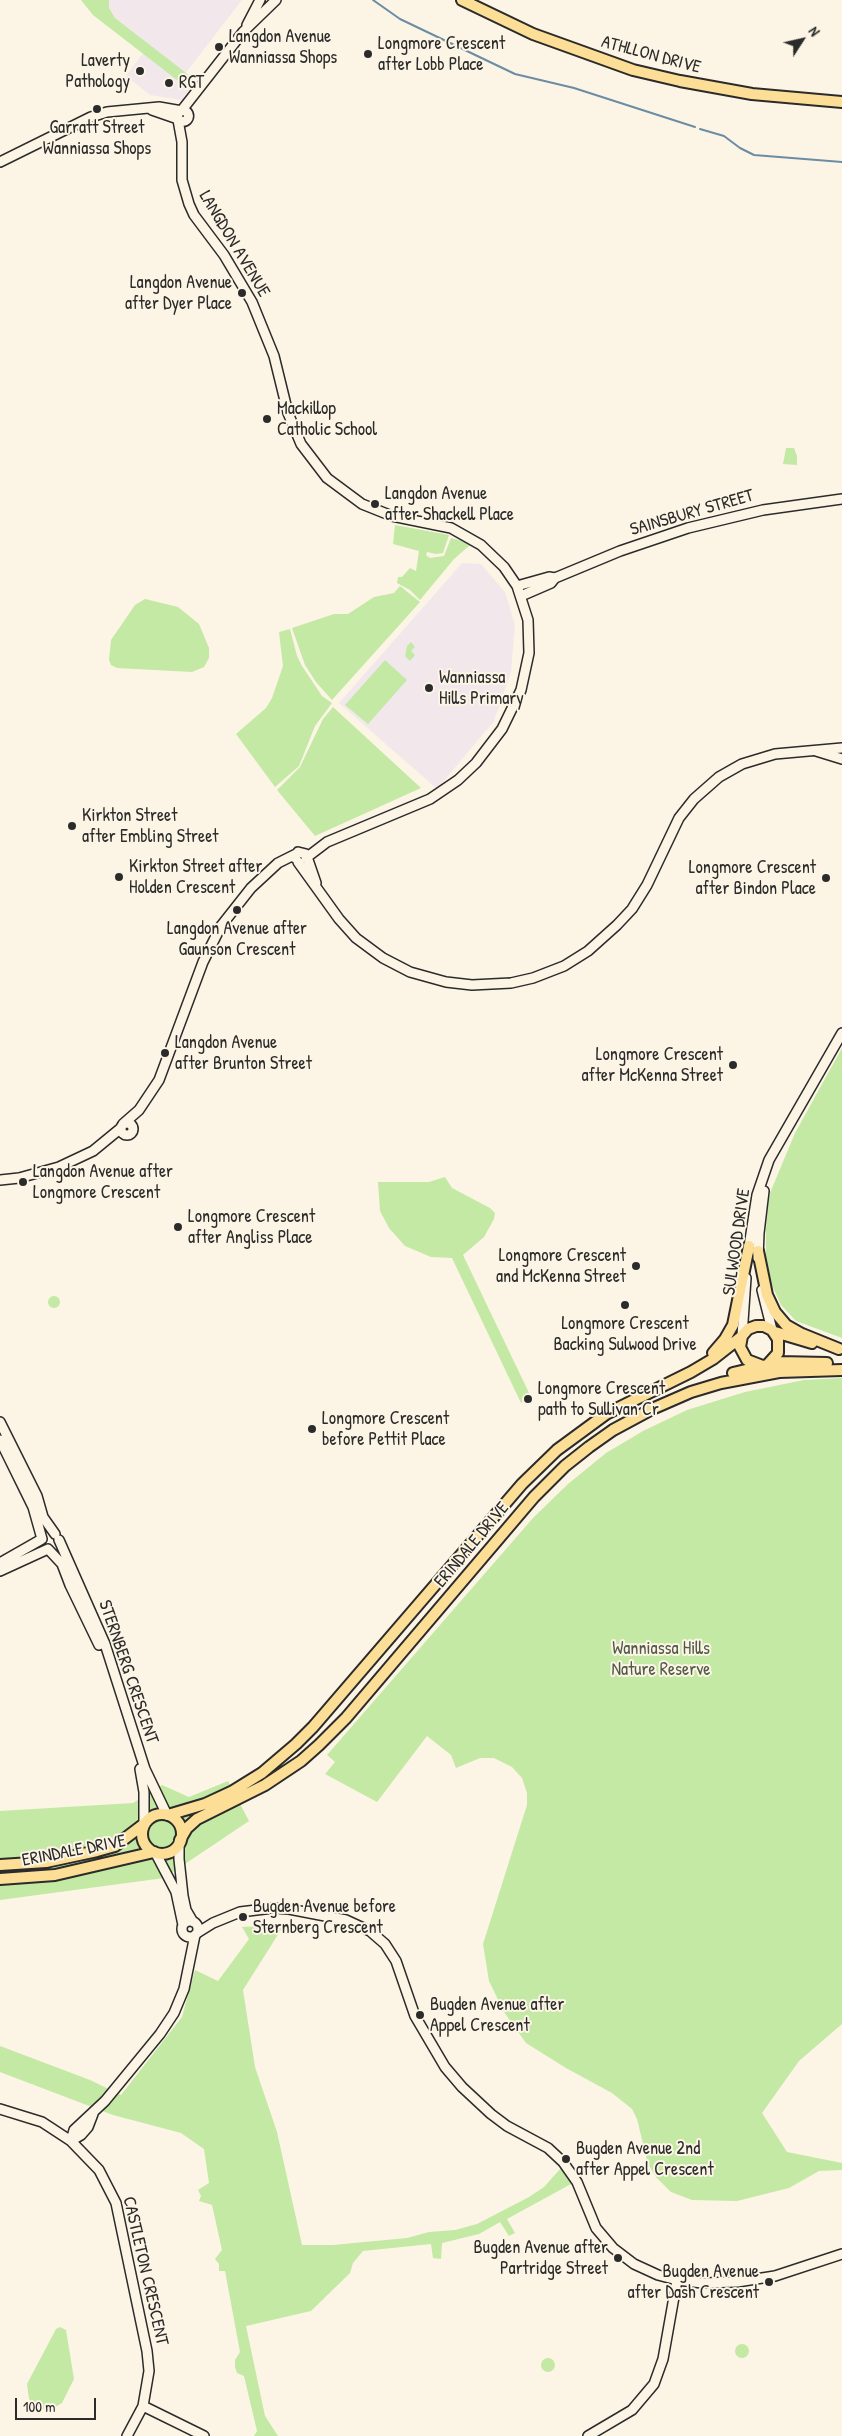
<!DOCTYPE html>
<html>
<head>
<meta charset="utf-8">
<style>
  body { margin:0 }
  #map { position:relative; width:842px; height:2436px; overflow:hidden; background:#fcf5e5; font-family:"Patrick Hand",sans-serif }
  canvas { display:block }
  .north { position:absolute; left:777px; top:15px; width:50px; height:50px; -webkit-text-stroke:4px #fcf5e5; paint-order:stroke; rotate:55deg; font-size:14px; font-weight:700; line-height:20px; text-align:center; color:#2b2b2b }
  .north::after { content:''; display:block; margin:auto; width:18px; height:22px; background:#2b2b2b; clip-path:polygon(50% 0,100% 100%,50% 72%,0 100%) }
  .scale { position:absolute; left:15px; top:2398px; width:81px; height:22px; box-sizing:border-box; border:2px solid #2b2b2b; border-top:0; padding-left:6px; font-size:15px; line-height:18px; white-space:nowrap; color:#2b2b2b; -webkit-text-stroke:4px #fcf5e5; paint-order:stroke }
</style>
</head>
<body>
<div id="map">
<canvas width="842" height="2436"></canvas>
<div class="north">N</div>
<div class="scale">100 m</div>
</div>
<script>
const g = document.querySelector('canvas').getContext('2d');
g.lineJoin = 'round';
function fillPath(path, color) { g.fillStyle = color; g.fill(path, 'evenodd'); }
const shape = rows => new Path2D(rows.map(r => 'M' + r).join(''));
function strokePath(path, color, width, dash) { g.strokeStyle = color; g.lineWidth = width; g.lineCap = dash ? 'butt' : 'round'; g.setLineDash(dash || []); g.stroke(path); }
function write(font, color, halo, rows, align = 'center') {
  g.font = font + ' "Patrick Hand",sans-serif'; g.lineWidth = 4; g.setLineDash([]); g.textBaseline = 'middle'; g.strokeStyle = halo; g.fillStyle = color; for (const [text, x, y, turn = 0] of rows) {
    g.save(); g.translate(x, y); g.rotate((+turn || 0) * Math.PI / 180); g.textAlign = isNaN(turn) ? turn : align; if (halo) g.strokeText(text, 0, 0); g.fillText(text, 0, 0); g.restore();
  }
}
const built = shape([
  [103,0,242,0,185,74,195,83,181,100,150,95,126,76,149,45,99,5],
  [462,563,481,564,505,592,515,625,511,672,494,721,437,789,339,703]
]);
const green = shape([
  [81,0,109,0,109,8,115,18,190,76,190,80,186,87,93,15],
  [786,448,794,448,797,456,797,465,783,464],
  [395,525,449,535,443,553,436,554,427,552,426,555,430,558,444,556,451,538,467,542,470,545,454,559,420,600,410,590,397,583,398,577,402,577,410,568,416,571,419,551,393,544],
  [400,586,420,602,332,700,316,682,305,665,292,628,334,614,348,614,374,597,394,593],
  [145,599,178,607,199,624,209,648,209,658,204,667,192,672,117,668,111,665,109,660,111,640,135,605],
  [290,629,297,656,302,666,322,696,332,703,315,726,299,766,275,787,236,734,266,708,272,698,283,666,279,632],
  [411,642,415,647,411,651,415,655,410,661,405,656,407,646],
  [385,660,407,680,368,724,345,705],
  [333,707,421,788,315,836,277,790,300,767,323,719],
  [842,1048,842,1338,796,1321,781,1305,770,1281,766,1256,766,1227,770,1193,795,1133],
  [445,1177,452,1188,490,1208,495,1213,494,1219,484,1237,463,1255,530,1395,521,1403,452,1258,431,1257,405,1246,389,1228,380,1211,378,1182,429,1182],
  '48 1302a6 6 0 1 1 12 0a6 6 0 1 1-12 0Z',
  [842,1378,842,2024,799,2061,762,2113,787,2152,842,2163,842,2170,819,2171,789,2188,737,2201,692,2200,671,2192,656,2177,648,2164,637,2119,632,2109,612,2093,566,2068,526,2043,504,2012,489,1981,483,1944,527,1805,527,1793,522,1778,512,1767,494,1758,480,1758,456,1768,451,1755,427,1736,377,1802,325,1774,335,1762,327,1755,533,1518,568,1484,606,1453,643,1431,687,1410,745,1392,804,1380],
  [228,1781,249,1821,164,1878,0,1900,0,1811,133,1803,162,1785,189,1797],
  [284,1925,243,1990,255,2067,277,2132,302,2245,333,2245,407,2238,429,2232,455,2230,477,2224,529,2197,544,2187,561,2168,571,2184,507,2219,515,2233,509,2236,500,2222,479,2234,442,2243,441,2259,433,2258,431,2244,363,2251,353,2263,350,2273,311,2311,246,2326,265,2416,278,2436,254,2436,257,2431,244,2376,237,2373,235,2367,235,2360,240,2352,225,2271,219,2271,219,2264,215,2259,222,2250,212,2205,199,2201,201,2196,198,2190,209,2183,204,2149,181,2133,113,2115,0,2072,0,2046,90,2080,121,2095,182,2017,195,1970,218,1981,249,1939,242,1927],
  [60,2327,66,2330,74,2379,62,2403,52,2409,43,2409,36,2406,29,2399,27,2384,56,2329],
  '735 2351a7 7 0 1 1 14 0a7 7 0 1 1-14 0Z',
  '541 2365a7 7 0 1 1 14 0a7 7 0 1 1-14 0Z'
]);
const stream = shape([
  [373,0,400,19,515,74,574,88,695,127],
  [700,129,724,136,740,148,754,155,842,162]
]);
const secondary = shape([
  [247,25,260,0],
  [152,110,178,119],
  [182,110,243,32,276,0],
  '177.5 116a5.5 5.5 0 1 1 11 0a5.5 5.5 0 1 1-11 0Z',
  [178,120,182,142,182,180,189,204,194,215,224,255,252,302,274,356,288,413,301,444,327,478,362,504,392,516,451,528,481,545,504,567,517,586,528,620,529,653,521,690,502,729,476,763,458,780,430,799,327,842,306,858],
  [0,162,91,117,107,112,159,107,182,111],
  [517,586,549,577,555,578],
  [521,596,551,583,555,578,620,551,688,528,763,510,842,499],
  [816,751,842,759],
  [295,858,298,852,306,854,316,883],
  [298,862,339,919,356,938,383,958,410,972,446,982,472,985,511,983,533,978,564,966,588,951,617,925,632,909,647,885,679,818,694,799,719,777,742,764,775,754,842,748],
  '121 1129a6 6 0 1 1 12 0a6 6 0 1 1-12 0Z',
  [123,1124,139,1110,159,1080,203,962,221,926,251,888,278,863,296,854],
  [0,1180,19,1178,59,1167,93,1151,121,1128],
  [748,1253,757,1195,769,1160,842,1033],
  [758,1258,759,1233,764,1191],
  [762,1290,772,1330],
  [742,1336,746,1278],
  [0,1422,37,1496,43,1517,55,1534],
  [0,1440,33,1507,42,1539],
  [59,1540,105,1644,145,1769,167,1815],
  [48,1549,62,1564,70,1585,99,1645],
  [0,1563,42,1539],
  [0,1571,48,1549],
  [140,1769,144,1792,144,1824],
  [179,1842,179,1859,183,1896,186,1910,193,1922],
  [155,1852,176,1892,183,1925],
  '182 1929a8 8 0 1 1 16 0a8 8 0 1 1-16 0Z',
  [197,1933,213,1923,240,1912,273,1908,289,1909,346,1920,370,1931,385,1944,396,1961,415,2016,445,2067,462,2087,491,2114,507,2126,548,2148,563,2162,577,2182,596,2228,613,2248,634,2264,658,2275,677,2280,702,2283,737,2282,775,2276,842,2254],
  [0,2109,42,2122,71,2141,99,2170,116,2203,147,2351,149,2371,143,2406,127,2436],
  [71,2141,74,2130,105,2101,160,2034,174,2013,184,1989,195,1935],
  [71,2141,81,2135,88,2127,93,2114],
  [143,2406,204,2436],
  [588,2436,632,2410,654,2384,663,2359,677,2280]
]);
const primary = shape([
  [462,0,533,34,633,70,680,81,752,94,842,102],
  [758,1251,767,1295,775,1312,786,1325,802,1334,839,1349],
  [775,1332,812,1343],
  [713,1353,725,1339,733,1325,749,1246],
  [760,1365,747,1360,740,1347,742,1336,748,1329,756,1326,764,1326,772,1330,778,1339,778,1353,769,1363],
  [733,1373,779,1362,827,1363],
  '142 1834a20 20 0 1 1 40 0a20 20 0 1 1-40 0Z',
  [168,1815,205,1804,233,1791,262,1773,296,1744,313,1727,522,1484,557,1450,606,1414,691,1372,713,1359,741,1337],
  [180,1840,187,1828,197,1819,265,1785,301,1761,319,1745,346,1718,534,1497,565,1466,589,1447,613,1430,652,1409,691,1392,721,1383,779,1372,842,1370],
  [0,1865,46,1862,97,1851,115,1846,144,1824],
  [0,1879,55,1875,154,1852]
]);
const markers = [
  [219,47,5,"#2b2b2b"],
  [368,54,5,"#2b2b2b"],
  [140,71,5,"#2b2b2b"],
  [169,83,5,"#2b2b2b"],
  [97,109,5,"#2b2b2b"],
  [242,293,5,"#2b2b2b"],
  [267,419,5,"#2b2b2b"],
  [375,504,5,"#2b2b2b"],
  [429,688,5,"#2b2b2b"],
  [72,826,5,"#2b2b2b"],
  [119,877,5,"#2b2b2b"],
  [826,878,5,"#2b2b2b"],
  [237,910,5,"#2b2b2b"],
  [165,1053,5,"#2b2b2b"],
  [733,1065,5,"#2b2b2b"],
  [23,1182,5,"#2b2b2b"],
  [178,1227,5,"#2b2b2b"],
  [636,1266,5,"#2b2b2b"],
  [625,1305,5,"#2b2b2b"],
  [528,1399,5,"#2b2b2b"],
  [312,1429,5,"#2b2b2b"],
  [243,1917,5,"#2b2b2b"],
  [420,2015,5,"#2b2b2b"],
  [566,2159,5,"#2b2b2b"],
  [618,2258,5,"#2b2b2b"],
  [769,2282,5,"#2b2b2b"]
];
const poiNames = [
  ["Langdon Avenue",229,37],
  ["Wanniassa Shops",229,58],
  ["Longmore Crescent",378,44],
  ["after Lobb Place",378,65],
  ["Laverty",130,61,"right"],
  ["Pathology",130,82,"right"],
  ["RGT",179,83],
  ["Garratt Street",97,128,"center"],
  ["Wanniassa Shops",97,149,"center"],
  ["Langdon Avenue",232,283,"right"],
  ["after Dyer Place",232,304,"right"],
  ["Mackillop",277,409],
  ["Catholic School",277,430],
  ["Langdon Avenue",385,494],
  ["after Shackell Place",385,515],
  ["Wanniassa",439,678],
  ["Hills Primary",439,699],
  ["Kirkton Street",82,816],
  ["after Embling Street",82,837],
  ["Kirkton Street after",129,867],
  ["Holden Crescent",129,888],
  ["Longmore Crescent",816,868,"right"],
  ["after Bindon Place",816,889,"right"],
  ["Langdon Avenue after",237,929,"center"],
  ["Gaunson Crescent",237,950,"center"],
  ["Langdon Avenue",175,1043],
  ["after Brunton Street",175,1064],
  ["Longmore Crescent",723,1055,"right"],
  ["after McKenna Street",723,1076,"right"],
  ["Langdon Avenue after",33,1172],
  ["Longmore Crescent",33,1193],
  ["Longmore Crescent",188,1217],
  ["after Angliss Place",188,1238],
  ["Longmore Crescent",626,1256,"right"],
  ["and McKenna Street",626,1277,"right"],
  ["Longmore Crescent",625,1324,"center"],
  ["Backing Sulwood Drive",625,1345,"center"],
  ["Longmore Crescent",538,1389],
  ["path to Sullivan Cr",538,1410],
  ["Longmore Crescent",322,1419],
  ["before Pettit Place",322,1440],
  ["Bugden Avenue before",253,1907],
  ["Sternberg Crescent",253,1928],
  ["Bugden Avenue after",430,2005],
  ["Appel Crescent",430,2026],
  ["Bugden Avenue 2nd",576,2149],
  ["after Appel Crescent",576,2170],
  ["Bugden Avenue after",608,2248,"right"],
  ["Partridge Street",608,2269,"right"],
  ["Bugden Avenue",759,2272,"right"],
  ["after Dash Crescent",759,2293,"right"]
];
const streetNames = [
  ["ATHLLON DRIVE",651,55,15],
  ["LANGDON AVENUE",234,244,59],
  ["SAINSBURY STREET",692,513,-16],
  ["SULWOOD DRIVE",737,1242,-82],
  ["ERINDALE DRIVE",472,1545,-50],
  ["STERNBERG CRESCENT",128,1672,71],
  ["ERINDALE DRIVE",74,1851,-11],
  ["CASTLETON CRESCENT",145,2271,77]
];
const parkNames = [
  ["Wanniassa Hills",661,1649],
  ["Nature Reserve",661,1670]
];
fillPath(built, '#f2e8ec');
fillPath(green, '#c3e9a4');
strokePath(stream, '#6c8ca4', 2);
strokePath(secondary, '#2b2b2b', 12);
strokePath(primary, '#2b2b2b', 14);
strokePath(secondary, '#fcf5e5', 9);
strokePath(primary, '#fcde96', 10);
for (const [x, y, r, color] of markers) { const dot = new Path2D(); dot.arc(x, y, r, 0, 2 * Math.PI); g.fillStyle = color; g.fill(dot); strokePath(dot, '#fcf5e5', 2); }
write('18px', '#2b2b2b', '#fcf5e5', poiNames, 'left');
write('18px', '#2b2b2b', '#fcf5e5', streetNames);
write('18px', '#515a49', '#fcf5e5', parkNames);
</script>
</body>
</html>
